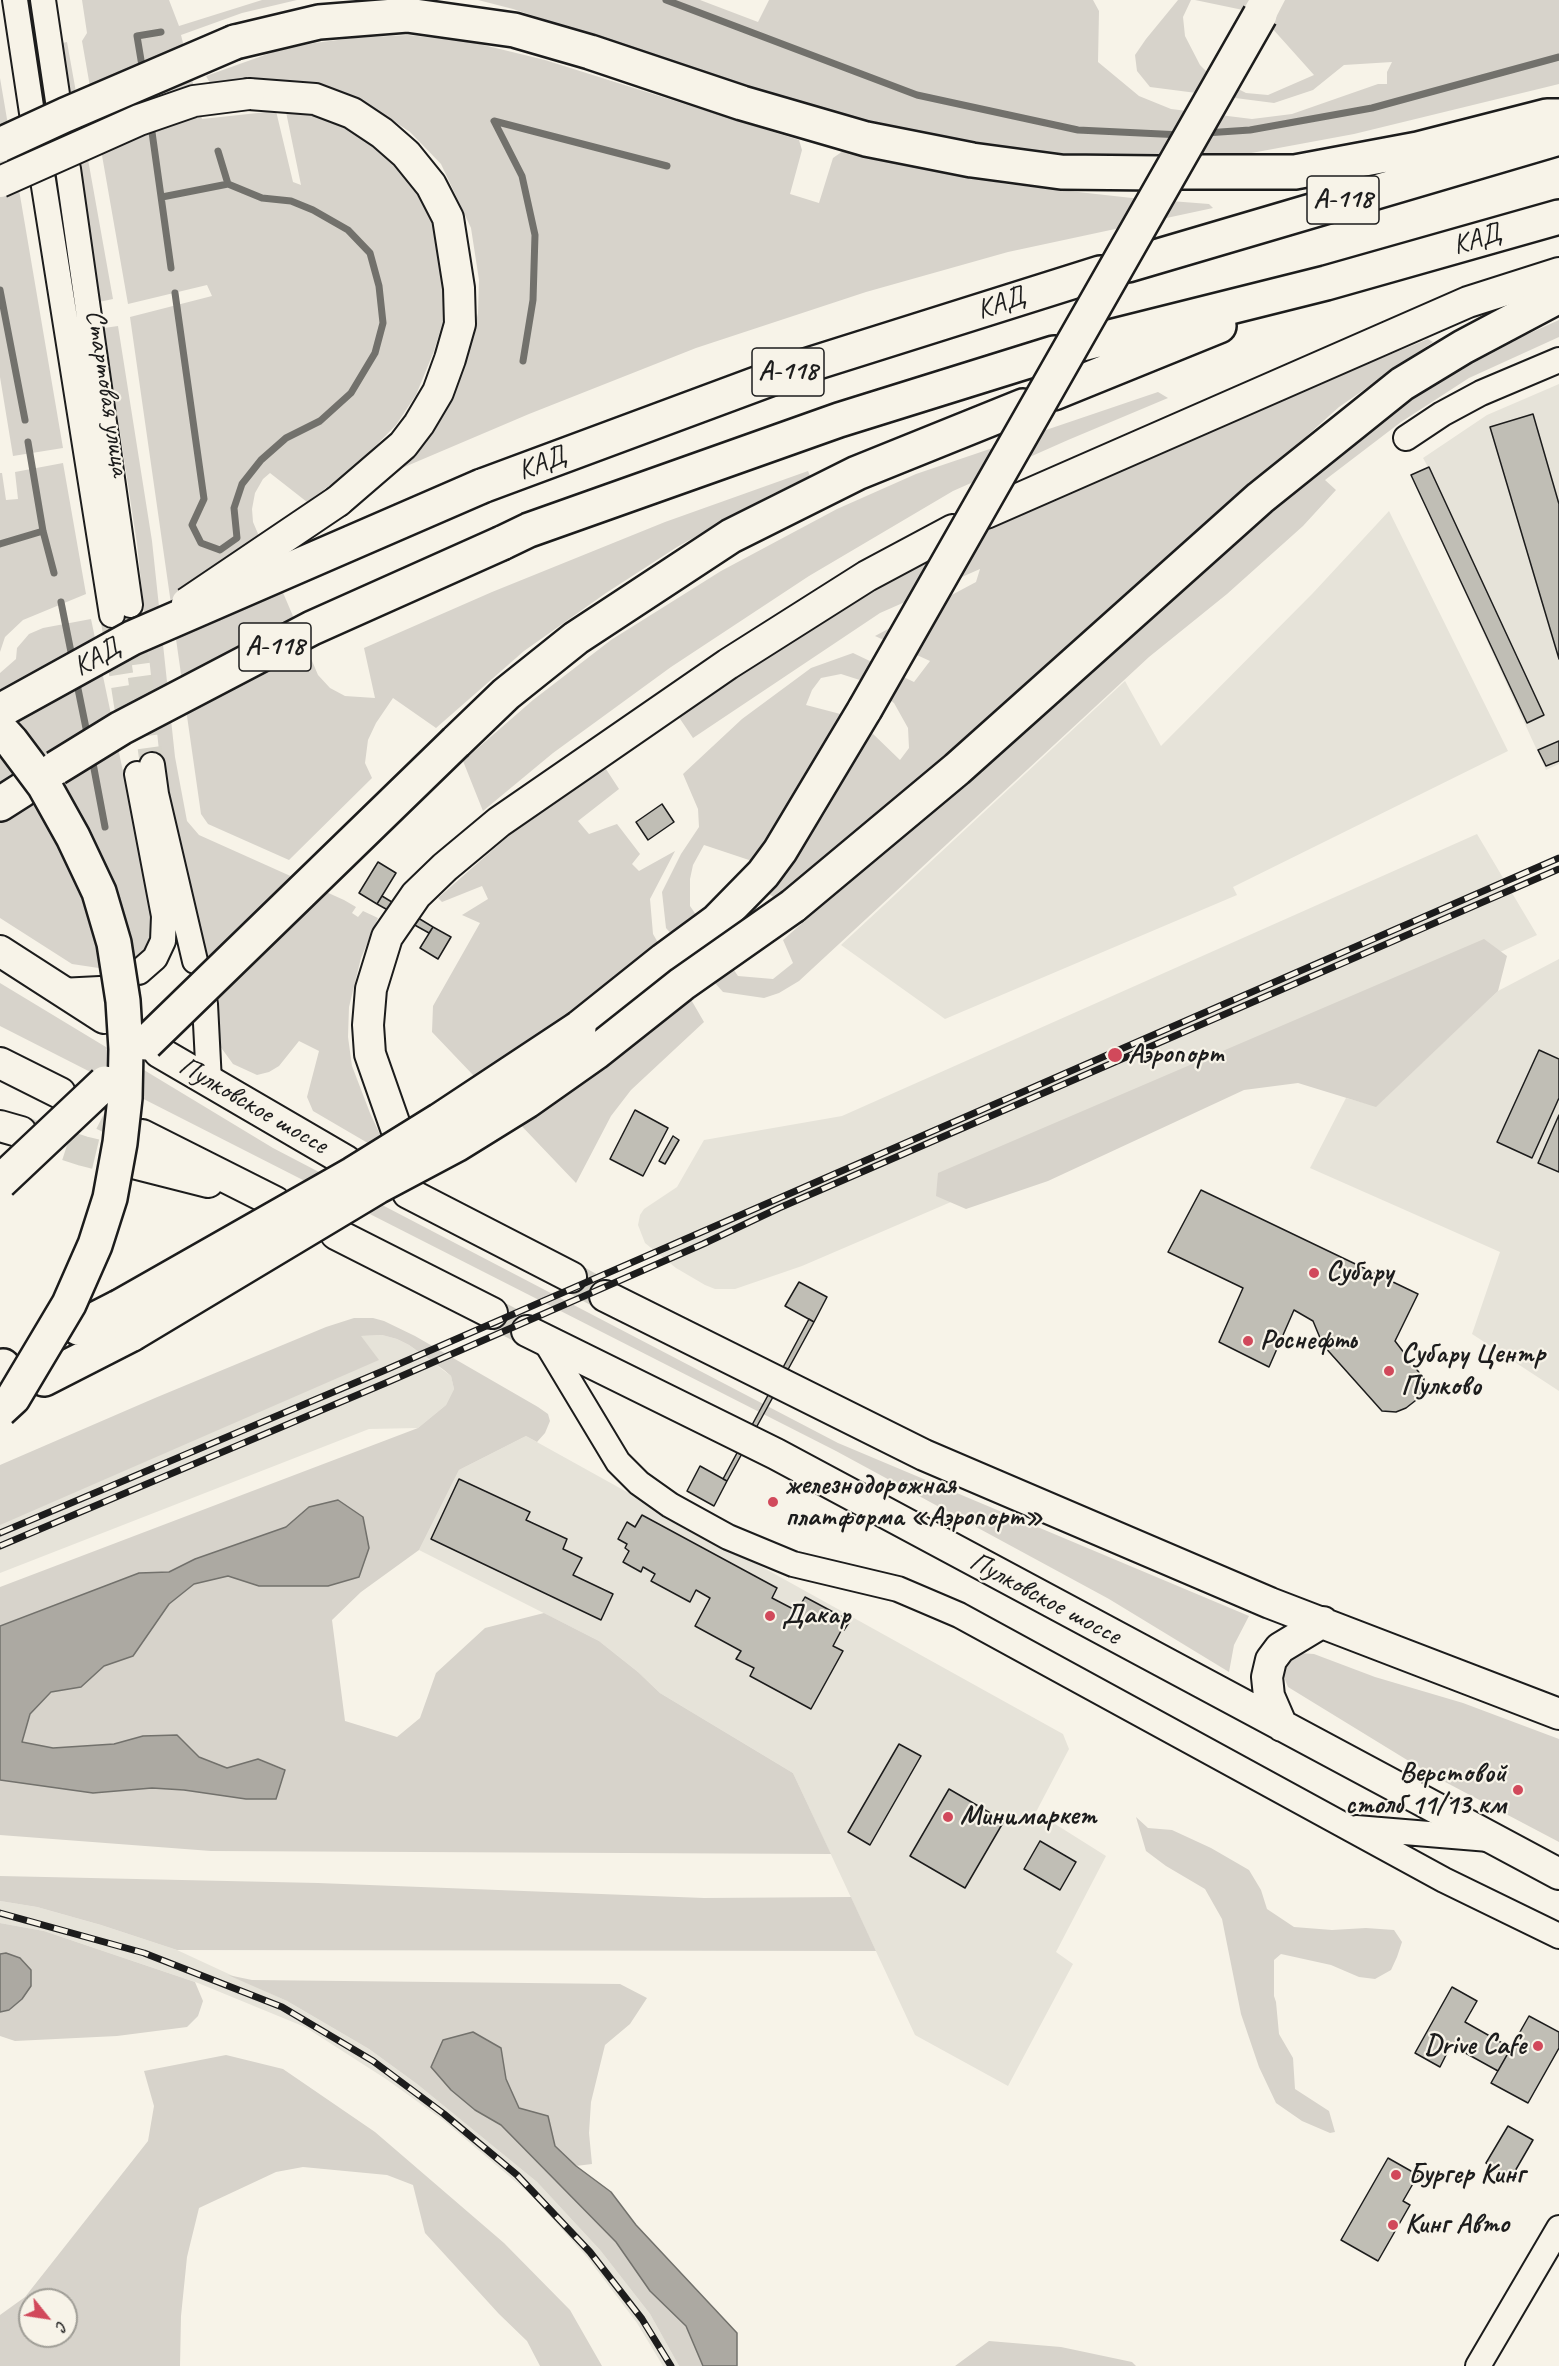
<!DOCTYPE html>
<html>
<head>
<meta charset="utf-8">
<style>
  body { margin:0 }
  #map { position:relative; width:1559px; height:2366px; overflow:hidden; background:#f7f3e8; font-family:Caveat,sans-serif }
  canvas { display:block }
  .north { position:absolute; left:18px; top:2288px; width:60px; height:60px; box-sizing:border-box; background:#f7f3e8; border:2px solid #9f9d96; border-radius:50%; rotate:120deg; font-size:16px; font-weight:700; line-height:24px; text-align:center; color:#1c1c1c }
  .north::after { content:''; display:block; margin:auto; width:21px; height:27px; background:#d1495b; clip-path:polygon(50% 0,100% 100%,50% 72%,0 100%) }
</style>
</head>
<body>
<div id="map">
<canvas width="1559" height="2366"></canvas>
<div class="north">С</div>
</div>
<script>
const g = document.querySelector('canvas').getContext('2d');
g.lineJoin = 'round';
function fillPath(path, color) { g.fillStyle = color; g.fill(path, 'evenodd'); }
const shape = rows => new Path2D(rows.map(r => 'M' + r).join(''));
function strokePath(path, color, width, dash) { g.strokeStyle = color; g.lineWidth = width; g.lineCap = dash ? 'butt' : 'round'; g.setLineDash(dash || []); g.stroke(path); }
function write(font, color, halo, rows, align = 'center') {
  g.font = font + ' Caveat,sans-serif'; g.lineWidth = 4.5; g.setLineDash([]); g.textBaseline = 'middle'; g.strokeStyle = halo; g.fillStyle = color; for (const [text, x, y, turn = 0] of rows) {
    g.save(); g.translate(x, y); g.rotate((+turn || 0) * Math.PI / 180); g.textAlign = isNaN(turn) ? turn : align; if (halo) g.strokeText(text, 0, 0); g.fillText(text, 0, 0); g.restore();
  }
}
const built = shape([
  [1559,384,1559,764,1546,770,1411,475,1428,467,1423,458,1487,415],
  [1389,511,1508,751,1233,887,1237,895,945,1019,841,945,1125,681,1161,746,1313,593],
  [1477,834,1537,935,1058,1156,802,1266,735,1289,715,1289,705,1285,676,1268,645,1243,638,1225,640,1215,644,1209,677,1187,704,1140,842,1116],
  [1559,959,1559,1391,1472,1334,1500,1252,1310,1168,1346,1098,1376,1106,1498,991],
  [382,1335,397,1339,409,1345,451,1376,454,1389,446,1405,418,1428,369,1429,0,1573,0,1476,361,1336],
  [526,1436,1063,1734,1069,1749,1036,1812,1106,1856,1056,1952,1073,1964,1008,2086,915,2035,793,1773,660,1693,638,1672,599,1641,419,1550,459,1470],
  [0,1901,37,1907,101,1925,177,1950,287,2001,369,2049,417,2084,537,2182,600,2250,650,2314,679,2366,663,2366,637,2323,587,2257,529,2193,443,2120,386,2079,305,2027,198,1983,44,1931,0,1923]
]);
const green = shape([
  [82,0,169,0,179,26,262,0,297,0,242,13,181,35,202,119,276,111,293,182,301,185,285,107,308,111,335,120,389,156,424,194,443,247,446,312,434,351,416,395,396,425,354,468,307,502,270,473,263,479,255,493,252,509,253,522,318,675,330,688,345,696,375,698,364,648,492,592,665,522,808,471,810,476,768,496,677,547,606,593,524,651,436,728,393,698,376,723,368,740,365,763,372,778,289,860,208,824,201,814,130,317,212,296,207,285,128,304,82,41,87,33],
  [478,0,700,0,758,22,769,0,1093,0,1099,11,1098,62,1139,96,1171,109,1252,119,1292,114,1378,84,1387,84,1387,72,1392,62,1344,65,1313,90,1274,103,1150,87,1137,71,1135,55,1146,39,1178,0,1191,0,1183,17,1185,36,1200,65,1209,74,1246,93,1268,95,1314,75,1271,27,1285,0,1559,0,1559,84,1354,134,1246,154,1174,160,1045,154,918,136,819,111,513,9],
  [1195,0,1249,0,1243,10],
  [408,35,471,42,545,60,799,140,802,150,790,194,819,203,833,158,843,151,1006,184,1132,198,1209,204,1213,208,1008,252,866,292,696,348,529,414,402,468,402,464,450,397,468,358,478,313,479,280,471,228,441,164,410,132,365,102,335,91,303,82,254,78,210,83,206,76,276,51,314,43,354,38],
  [67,42,113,299,99,302,53,45],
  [0,78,63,448,13,456,0,377],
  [1559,320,1559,337,1469,378,1401,422,1325,480,1336,490,1303,526,1227,594,1149,657,799,981,779,993,764,998,723,992,666,928,662,892,681,854,699,827,698,809,683,774,742,719,811,668,853,653,914,682,930,661,875,636,976,582,980,569,880,613,693,738,676,713,786,637,1027,503,1428,339,1433,342,1339,407,948,758,776,899,769,894,771,888,824,815,871,732,900,760,909,748,908,728,894,703,866,682,841,674,821,678,812,690,806,705,848,716,755,862,704,845,693,865,690,879,690,906,738,976,773,979,793,963,783,940,1312,472,1392,411,1457,366],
  [118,326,152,541,175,757,187,821,199,835,344,900,356,907,352,913,358,917,363,911,378,918,361,958,349,1007,348,1037,352,1066,370,1113,390,1156,313,1111,307,1097,319,1051,299,1041,279,1066,269,1072,257,1075,233,1064,217,1042,160,760,137,544,104,328],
  [1158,392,1168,398,1068,440,953,491,809,576,671,667,553,753,483,811,463,761,533,700,611,640,721,571,837,509,916,474],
  [63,463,86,594,23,620,5,637,0,652,0,473,2,473,6,500,18,499,15,472],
  [91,619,151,905,152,931,145,957,112,970,72,964,0,918,0,673,16,659,17,648,29,634,43,628],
  [604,766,619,789,578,821,589,834,617,824,640,854,632,864,639,871,675,851,650,899,653,934,704,1022,631,1090,611,1116,576,1183,432,1032,433,1006,480,923,462,915,488,899,482,886,442,902,438,898,538,810],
  [1484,939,1507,956,1498,991,1376,1107,1298,1083,1244,1090,1048,1181,966,1209,936,1196,938,1173],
  [0,983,273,1148,838,1443,1249,1616,1234,1645,1229,1672,1109,1599,836,1451,0,1026],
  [354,1318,373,1318,384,1321,415,1336,538,1407,548,1414,550,1421,545,1433,537,1442,526,1436,459,1470,419,1550,361,1592,332,1620,345,1721,397,1737,420,1718,436,1673,485,1628,544,1613,599,1641,638,1672,660,1693,793,1773,831,1854,211,1851,0,1835,0,1780,93,1793,152,1788,184,1790,246,1799,276,1799,285,1769,258,1759,227,1768,199,1757,177,1735,143,1736,114,1744,52,1748,22,1743,30,1714,52,1692,81,1687,104,1666,133,1656,169,1604,194,1584,228,1576,259,1586,309,1507,286,1527,195,1559,169,1572,139,1573,0,1626,0,1587,418,1428,446,1405,454,1389,451,1376,444,1370,409,1345,397,1339,382,1335,361,1336,379,1360,0,1525,0,1465,155,1398,326,1327],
  [1299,1653,1314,1654,1375,1677,1463,1703,1559,1739,1559,1842,1430,1774,1288,1687,1284,1677,1287,1661],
  [1136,1817,1148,1828,1172,1830,1211,1848,1249,1870,1261,1890,1267,1909,1294,1927,1332,1930,1366,1928,1394,1930,1402,1942,1397,1957,1391,1970,1375,1979,1359,1977,1331,1965,1281,1954,1274,1960,1274,1996,1276,2002,1279,2034,1293,2058,1295,2089,1329,2111,1335,2132,1330,2133,1302,2121,1276,2103,1259,2067,1241,2014,1222,1919,1205,1889,1166,1866,1146,1851],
  [0,1876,318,1883,704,1898,851,1897,876,1951,177,1950,101,1925,37,1907,0,1901],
  [0,1923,44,1931,195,1982,203,2001,198,2016,187,2027,117,2036,15,2041,0,2036,0,2012,10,2010,22,1999,31,1986,31,1970,6,1953,0,1954],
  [228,1975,252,1980,620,1984,647,1998,630,2024,605,2045,591,2102,589,2133,592,2164,576,2166,555,2146,548,2116,519,2108,506,2079,501,2048,475,2110,501,2125,616,2242,650,2291,686,2326,703,2366,679,2366,650,2314,600,2250,537,2182,417,2084,369,2049,287,2001],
  [226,2055,283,2069,375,2132,504,2243,570,2310,602,2366,540,2366,527,2341,499,2314,425,2233,413,2185,387,2175,303,2167,276,2172,199,2208,187,2257,181,2316,180,2366,0,2366,0,2315,25,2297,148,2141,154,2106,144,2071],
  [30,2300,66,2300,66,2336,30,2336],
  [989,2341,1061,2347,1132,2362,1136,2366,955,2366]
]);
const water = shape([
  [338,1500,363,1517,369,1548,359,1577,328,1586,259,1586,228,1576,194,1584,169,1604,133,1656,104,1666,81,1687,51,1692,30,1714,22,1742,53,1748,114,1744,143,1736,177,1735,199,1757,227,1768,258,1759,285,1770,276,1799,246,1799,184,1790,152,1788,93,1793,0,1780,0,1626,139,1573,169,1572,195,1559,286,1527,309,1507,338,1500],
  [6,1953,20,1958,31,1970,31,1986,22,1999,9,2010,0,2012,0,1954,6,1953],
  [473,2032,501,2048,506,2079,519,2108,548,2116,555,2146,576,2166,611,2192,636,2225,737,2333,737,2366,703,2366,686,2326,650,2291,616,2242,501,2125,475,2110,451,2090,431,2067,443,2040,473,2032]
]);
const stream = shape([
  [666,0,917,95,1078,130,1182,135],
  [143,72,137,36,161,32],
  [151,125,171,268],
  [1205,133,1250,130,1372,108,1559,57],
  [218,151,228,184],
  [162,197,228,184,262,198,291,201,313,210,348,230,370,253,379,286,383,323,375,353,351,393,320,421,286,438,261,460,242,484,234,508,237,538,220,550,201,543,192,525,204,499,175,293],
  [0,290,25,420],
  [523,361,533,300,535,235,522,176,494,121,667,166],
  [28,442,43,531,54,573],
  [0,544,43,531],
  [61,602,73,662],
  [76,679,88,738],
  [92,758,105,827]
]);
const building = shape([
  [1533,414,1559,504,1559,659,1490,427,1533,414],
  [1429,467,1544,715,1527,723,1411,475,1429,467],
  [1559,741,1559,761,1546,766,1538,750,1559,741],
  [662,804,674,822,648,840,636,822,662,804],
  [378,862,396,873,377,904,359,893,378,862],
  [382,896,433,927,429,933,377,904,382,896],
  [433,927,451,937,438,959,420,948,433,927],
  [1539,1050,1559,1059,1559,1098,1532,1158,1497,1142,1539,1050],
  [635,1110,668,1128,643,1176,610,1159,635,1110],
  [1559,1115,1559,1172,1538,1163,1559,1115],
  [673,1136,679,1140,665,1164,659,1161,673,1136],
  [1201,1190,1418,1294,1395,1341,1424,1379,1420,1397,1406,1408,1396,1412,1382,1411,1323,1345,1313,1321,1294,1310,1269,1367,1219,1342,1243,1288,1168,1252,1201,1190],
  [799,1282,827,1297,814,1322,785,1306,799,1282],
  [809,1319,814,1322,727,1481,723,1479,809,1319],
  [700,1466,727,1481,714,1506,687,1491,700,1466],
  [459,1479,530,1512,526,1520,567,1539,563,1549,582,1558,573,1575,613,1594,601,1620,431,1539,459,1479],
  [642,1515,777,1588,772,1598,797,1611,805,1597,850,1621,844,1630,842,1629,833,1646,843,1651,811,1709,750,1676,754,1668,736,1659,741,1651,695,1626,710,1598,696,1590,690,1602,651,1581,655,1574,643,1567,641,1572,623,1562,629,1551,625,1548,627,1544,618,1539,627,1522,635,1527,642,1515],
  [899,1744,921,1756,870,1845,848,1832,899,1744],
  [949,1789,1004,1821,965,1888,910,1856,949,1789],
  [1040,1841,1076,1862,1060,1890,1024,1869,1040,1841],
  [1452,1987,1477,2001,1465,2022,1511,2048,1498,2071,1451,2045,1440,2067,1415,2053,1452,1987],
  [1529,2016,1559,2032,1559,2048,1528,2103,1491,2083,1529,2016],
  [1508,2126,1533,2140,1511,2178,1486,2163,1508,2126],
  [1388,2158,1418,2175,1403,2201,1410,2205,1378,2261,1341,2240,1388,2158]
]);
const minorTunnel = shape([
  [130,605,152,765],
  [112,615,131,737]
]);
const majorTunnel = shape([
  [63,1095,142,1135],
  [24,1132,83,1151,137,1164],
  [571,1277,605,1296],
  [492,1313,527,1331]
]);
const minor = shape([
  [15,0,32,113],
  [43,0,58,101],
  [68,169,130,605],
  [43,180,112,615],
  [1406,438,1442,414,1481,393,1559,360],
  [152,765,156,794,195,961],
  [137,774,164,916,163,941,155,958,139,972],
  [60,991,100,989],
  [205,1004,209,1082],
  [544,1339,618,1462,639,1483,670,1505,728,1537,793,1564,898,1589,959,1615,1444,1880,1559,1936],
  [1356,1828,1489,1839],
  [1478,2366,1559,2228]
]);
const major = shape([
  [249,94,315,99,352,113,382,133,406,154,431,185,448,218,459,288,460,324,450,359,438,392,419,424,403,445,338,501],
  [986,513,1468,302,1559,273],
  [0,951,104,1018],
  [159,1052,346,1161],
  [0,1063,60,1093],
  [0,1126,21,1132],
  [397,1131,370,1054,368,1025,371,989,387,937,416,895,445,867,499,822,728,664,867,576,953,530],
  [142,1135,275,1202],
  [137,1164,208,1182],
  [408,1193,571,1277],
  [336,1234,492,1313],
  [605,1296,924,1455,1270,1603,1559,1714],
  [527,1331,776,1454,1559,1874],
  [1282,1726,1269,1696,1267,1677,1271,1660,1280,1648,1323,1622]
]);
const highway = shape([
  [235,42,319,22,407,15,514,30,590,52,742,103,866,139,972,160,1061,172,1158,173],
  [1181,172,1295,172,1418,149,1547,116,1559,116],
  [1128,265,1559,138],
  [1082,344,1326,283,1559,217],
  [1054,393,1219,326],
  [482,486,805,366,1100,273],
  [502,543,529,530,839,420,1054,353],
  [456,742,506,694,576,638,731,536,857,473,1023,406],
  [0,804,22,790],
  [793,906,957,769,1260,498,1402,384,1463,347,1559,296],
  [579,1028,664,960,717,921,763,874,780,851,865,709],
  [78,1328,119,1307],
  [0,1368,3,1366],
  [44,1379,132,1334]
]);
const rail = shape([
  [0,1533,383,1371,1559,858],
  [0,1546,388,1382,703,1244,779,1208,1559,869],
  [0,1913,144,1953,282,2007,373,2061,444,2114,517,2175,590,2252,642,2319,671,2366]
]);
const majorBridge = shape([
  [0,182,139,120,194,101,249,94],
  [187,603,338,501]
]);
const highwayBridge = shape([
  [0,145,65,115,235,42],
  [7,707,132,638,482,486],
  [865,709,1260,15],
  [0,729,11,741,44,785,73,837,99,892,114,943,123,1001,126,1049,125,1098,120,1143,110,1198,95,1245,69,1304,13,1398,0,1410],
  [56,768,121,728,312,628,502,543],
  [146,1043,456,742],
  [0,1182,105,1083],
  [119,1307,353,1174,440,1120,579,1028],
  [132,1334,377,1187,456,1145,527,1101,595,1053,682,984,793,906]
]);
const markers = [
  [1115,1055,8,"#d1495b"],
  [1314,1273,6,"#d1495b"],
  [1248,1341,6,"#d1495b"],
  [1389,1371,6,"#d1495b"],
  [773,1502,6,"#d1495b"],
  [770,1616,6,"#d1495b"],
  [1518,1790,6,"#d1495b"],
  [948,1817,6,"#d1495b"],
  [1538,2046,6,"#d1495b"],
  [1396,2175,6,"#d1495b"],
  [1393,2225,6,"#d1495b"]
];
const shields = [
  [1343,200,72],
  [788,372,72],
  [275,647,72]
];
const shieldNames = [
  ["А-118",1343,200],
  ["А-118",788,372],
  ["А-118",275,647]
];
const streetNames = [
  ["КАД",1477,240,-16],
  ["КАД",1001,304,-18],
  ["Стартовая улица",107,393,81],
  ["КАД",542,464,-20],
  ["КАД",97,658,-29],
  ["Пулковское шоссе",253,1106,30],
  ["Пулковское шоссе",1045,1599,28]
];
const poiNames = [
  ["Аэропорт",1128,1055],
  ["Субару",1326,1273],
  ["Роснефть",1260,1341],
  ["Субару Центр",1401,1355],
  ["Пулково",1401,1387],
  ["железнодорожная",785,1486],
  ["платформа «Аэропорт»",785,1518],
  ["Дакар",782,1616],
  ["Верстовой",1506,1774,"right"],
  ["столб 11/13 км",1506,1806,"right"],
  ["Минимаркет",960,1817],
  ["Drive Cafe",1526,2046,"right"],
  ["Бургер Кинг",1408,2175],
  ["Кинг Авто",1405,2225]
];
fillPath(built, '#e6e3d9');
fillPath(green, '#d7d3cb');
fillPath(water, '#aca9a2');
strokePath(water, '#72716c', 1.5);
strokePath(stream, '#72716c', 7);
fillPath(building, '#c0beb5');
strokePath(building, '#1c1c1c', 1.5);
strokePath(minorTunnel, '#d6d3c9', 24, [24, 12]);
strokePath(majorTunnel, '#d6d3c9', 30, [30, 15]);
strokePath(minor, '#1c1c1c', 28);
strokePath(major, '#1c1c1c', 34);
strokePath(highway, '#1c1c1c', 38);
strokePath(minor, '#f7f3e8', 24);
strokePath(major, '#f7f3e8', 30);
strokePath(highway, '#f7f3e8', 33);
strokePath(rail, '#1c1c1c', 7);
strokePath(rail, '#f7f3e8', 4.5, [14]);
strokePath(majorBridge, '#1c1c1c', 34, []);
strokePath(highwayBridge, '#1c1c1c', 38, []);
strokePath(majorBridge, '#f7f3e8', 30);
strokePath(highwayBridge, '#f7f3e8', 33);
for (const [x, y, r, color] of markers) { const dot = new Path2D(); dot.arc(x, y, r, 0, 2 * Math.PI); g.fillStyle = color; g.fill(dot); strokePath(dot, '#f7f3e8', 2); }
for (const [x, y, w] of shields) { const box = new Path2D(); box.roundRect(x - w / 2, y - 24, w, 48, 4.5); g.fillStyle = '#f7f3e8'; g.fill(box); strokePath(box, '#1c1c1c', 1.5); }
write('bold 27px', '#1c1c1c', null, shieldNames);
write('28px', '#1c1c1c', '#f7f3e8', streetNames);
write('bold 28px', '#1c1c1c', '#f7f3e8', poiNames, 'left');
</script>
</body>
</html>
